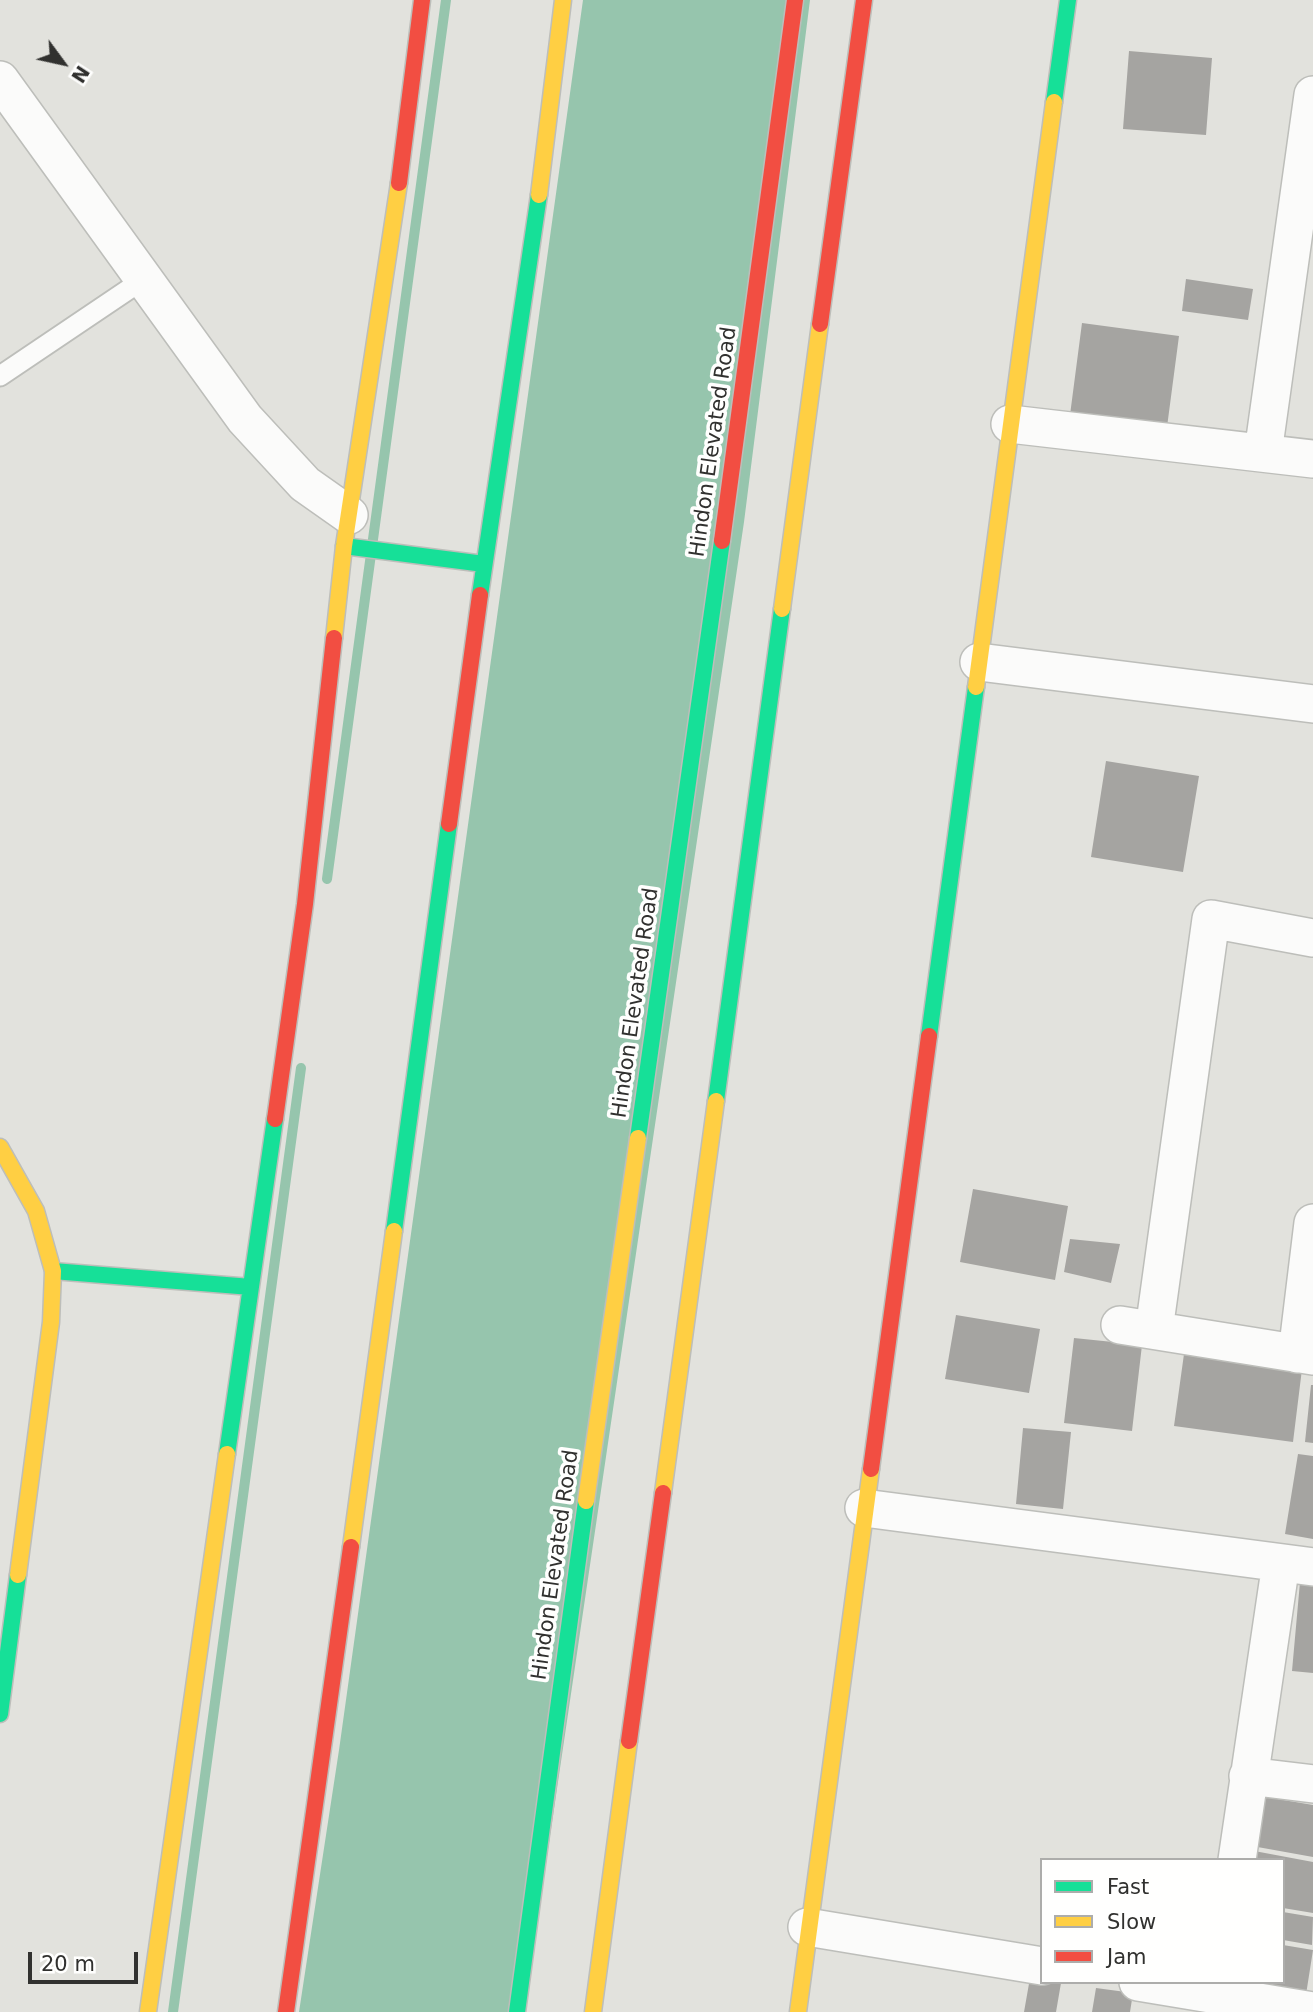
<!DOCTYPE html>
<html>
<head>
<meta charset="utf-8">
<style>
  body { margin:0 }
  #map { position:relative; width:1313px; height:2012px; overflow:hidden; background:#e2e2dd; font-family:"DejaVu Sans",sans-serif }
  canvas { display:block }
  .legend { position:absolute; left:1040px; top:1858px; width:245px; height:126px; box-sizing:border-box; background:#fffffe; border:2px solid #adadab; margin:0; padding:9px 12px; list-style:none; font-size:21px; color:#31312f }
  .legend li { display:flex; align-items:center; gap:14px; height:35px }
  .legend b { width:35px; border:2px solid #adadab }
  .north { position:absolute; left:28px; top:28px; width:70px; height:70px; -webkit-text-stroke:5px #fffffe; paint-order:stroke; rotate:123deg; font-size:19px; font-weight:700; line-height:28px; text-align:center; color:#31312f }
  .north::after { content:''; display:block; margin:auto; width:24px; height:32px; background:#31312f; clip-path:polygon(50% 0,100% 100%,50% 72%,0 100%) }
  .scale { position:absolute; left:28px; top:1952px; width:110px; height:32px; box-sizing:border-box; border:4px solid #31312f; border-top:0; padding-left:9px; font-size:21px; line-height:24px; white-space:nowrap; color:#31312f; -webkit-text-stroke:5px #fffffe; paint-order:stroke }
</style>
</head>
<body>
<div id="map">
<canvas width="1313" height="2012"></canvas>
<ul class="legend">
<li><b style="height:9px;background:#16e098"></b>Fast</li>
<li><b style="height:9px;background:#ffcf43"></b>Slow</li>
<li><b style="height:9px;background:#f24e42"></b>Jam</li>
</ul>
<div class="north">N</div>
<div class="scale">20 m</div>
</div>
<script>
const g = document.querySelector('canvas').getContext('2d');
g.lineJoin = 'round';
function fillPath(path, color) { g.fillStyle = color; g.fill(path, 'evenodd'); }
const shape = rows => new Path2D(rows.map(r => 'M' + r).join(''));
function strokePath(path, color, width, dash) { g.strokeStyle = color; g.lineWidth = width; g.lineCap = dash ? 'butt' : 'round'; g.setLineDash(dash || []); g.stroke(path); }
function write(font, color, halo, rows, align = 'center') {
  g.font = font + ' "DejaVu Sans",sans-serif'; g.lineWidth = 7; g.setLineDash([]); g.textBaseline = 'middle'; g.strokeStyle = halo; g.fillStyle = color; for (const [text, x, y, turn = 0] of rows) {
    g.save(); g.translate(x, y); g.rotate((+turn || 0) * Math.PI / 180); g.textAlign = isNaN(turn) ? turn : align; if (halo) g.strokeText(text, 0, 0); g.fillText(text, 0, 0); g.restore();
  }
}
const water = shape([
  [583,0,810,0,744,522,524,2012,299,2012,339,1750]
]);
const stream = shape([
  [327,879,446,0],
  [173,2012,301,1068]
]);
const building = shape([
  [1129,51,1212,58,1206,135,1123,129],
  [1186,279,1253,289,1248,320,1182,311],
  [1082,323,1179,336,1167,427,1070,415],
  [1106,761,1199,776,1183,872,1091,857],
  [973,1189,1068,1206,1055,1280,960,1262],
  [1070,1239,1120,1244,1111,1283,1064,1272],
  [956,1315,1040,1329,1029,1393,945,1379],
  [1074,1338,1142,1345,1132,1431,1064,1423],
  [1184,1354,1302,1369,1293,1442,1174,1426],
  [1311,1385,1313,1385,1313,1443,1305,1442],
  [1023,1428,1071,1432,1063,1509,1016,1504],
  [1298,1454,1313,1456,1313,1539,1285,1534],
  [1300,1582,1313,1583,1313,1673,1292,1671],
  [1260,1796,1313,1805,1313,1857,1252,1846],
  [1249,1850,1313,1862,1313,1913,1283,1908,1283,1860,1248,1860],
  [1283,1912,1313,1917,1312,1945,1283,1940],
  [1283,1945,1313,1950,1305,2001,1227,1982,1283,1982],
  [1030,1978,1061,1983,1056,2012,1024,2012],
  [1096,1988,1133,1993,1130,2012,1092,2012]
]);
const lane = shape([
  [0,376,144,279]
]);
const street = shape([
  [0,80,245,419,305,484,349,515],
  [1010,424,1313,459],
  [1263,453,1313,95],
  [979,662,1313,704],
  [1120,1325,1313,1356],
  [1154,1330,1211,919,1313,938],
  [1297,1354,1313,1223],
  [864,1508,1313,1567],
  [1248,1776,1313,1784],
  [1237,1860,1281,1563],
  [807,1927,1042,1966],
  [1138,1982,1313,2011]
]);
const fast = shape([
  [1054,102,1068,0],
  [344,546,484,564],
  [480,595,539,195],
  [929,1036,976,687],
  [716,1101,782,609],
  [638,1138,722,541],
  [394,1231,449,824],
  [53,1271,251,1287],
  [227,1454,275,1119],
  [0,1714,18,1575],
  [517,2012,586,1501]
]);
const slow = shape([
  [539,195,563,0],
  [782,609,820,324],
  [334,638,344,546,399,183],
  [976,687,1054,102],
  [0,1147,36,1211,53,1271,51,1322,18,1575],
  [663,1493,716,1101],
  [586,1501,638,1138],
  [351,1547,394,1231],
  [148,2012,227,1454],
  [593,2012,629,1741],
  [798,2012,871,1469]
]);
const jam = shape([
  [399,183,422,0],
  [820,324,864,0],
  [722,541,795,0],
  [449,824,480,595],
  [275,1119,305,904,334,638],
  [871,1469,929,1036],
  [629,1741,663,1493],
  [286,2012,351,1547]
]);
const streetNames = [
  ["Hindon Elevated Road",714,442,-82],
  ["Hindon Elevated Road",636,1003,-82],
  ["Hindon Elevated Road",556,1565,-82]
];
fillPath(water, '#96c5ad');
strokePath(stream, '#96c5ad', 10);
fillPath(building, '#a5a4a1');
strokePath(lane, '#bdbeba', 23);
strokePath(street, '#bdbeba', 40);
strokePath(fast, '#bdbeba', 19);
strokePath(slow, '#bdbeba', 19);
strokePath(jam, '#bdbeba', 19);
strokePath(lane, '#fbfbfa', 19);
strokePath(street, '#fbfbfa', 37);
strokePath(fast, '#16e098', 16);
strokePath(slow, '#ffcf43', 16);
strokePath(jam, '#f24e42', 16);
write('21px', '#31312f', '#fffffe', streetNames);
</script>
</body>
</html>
